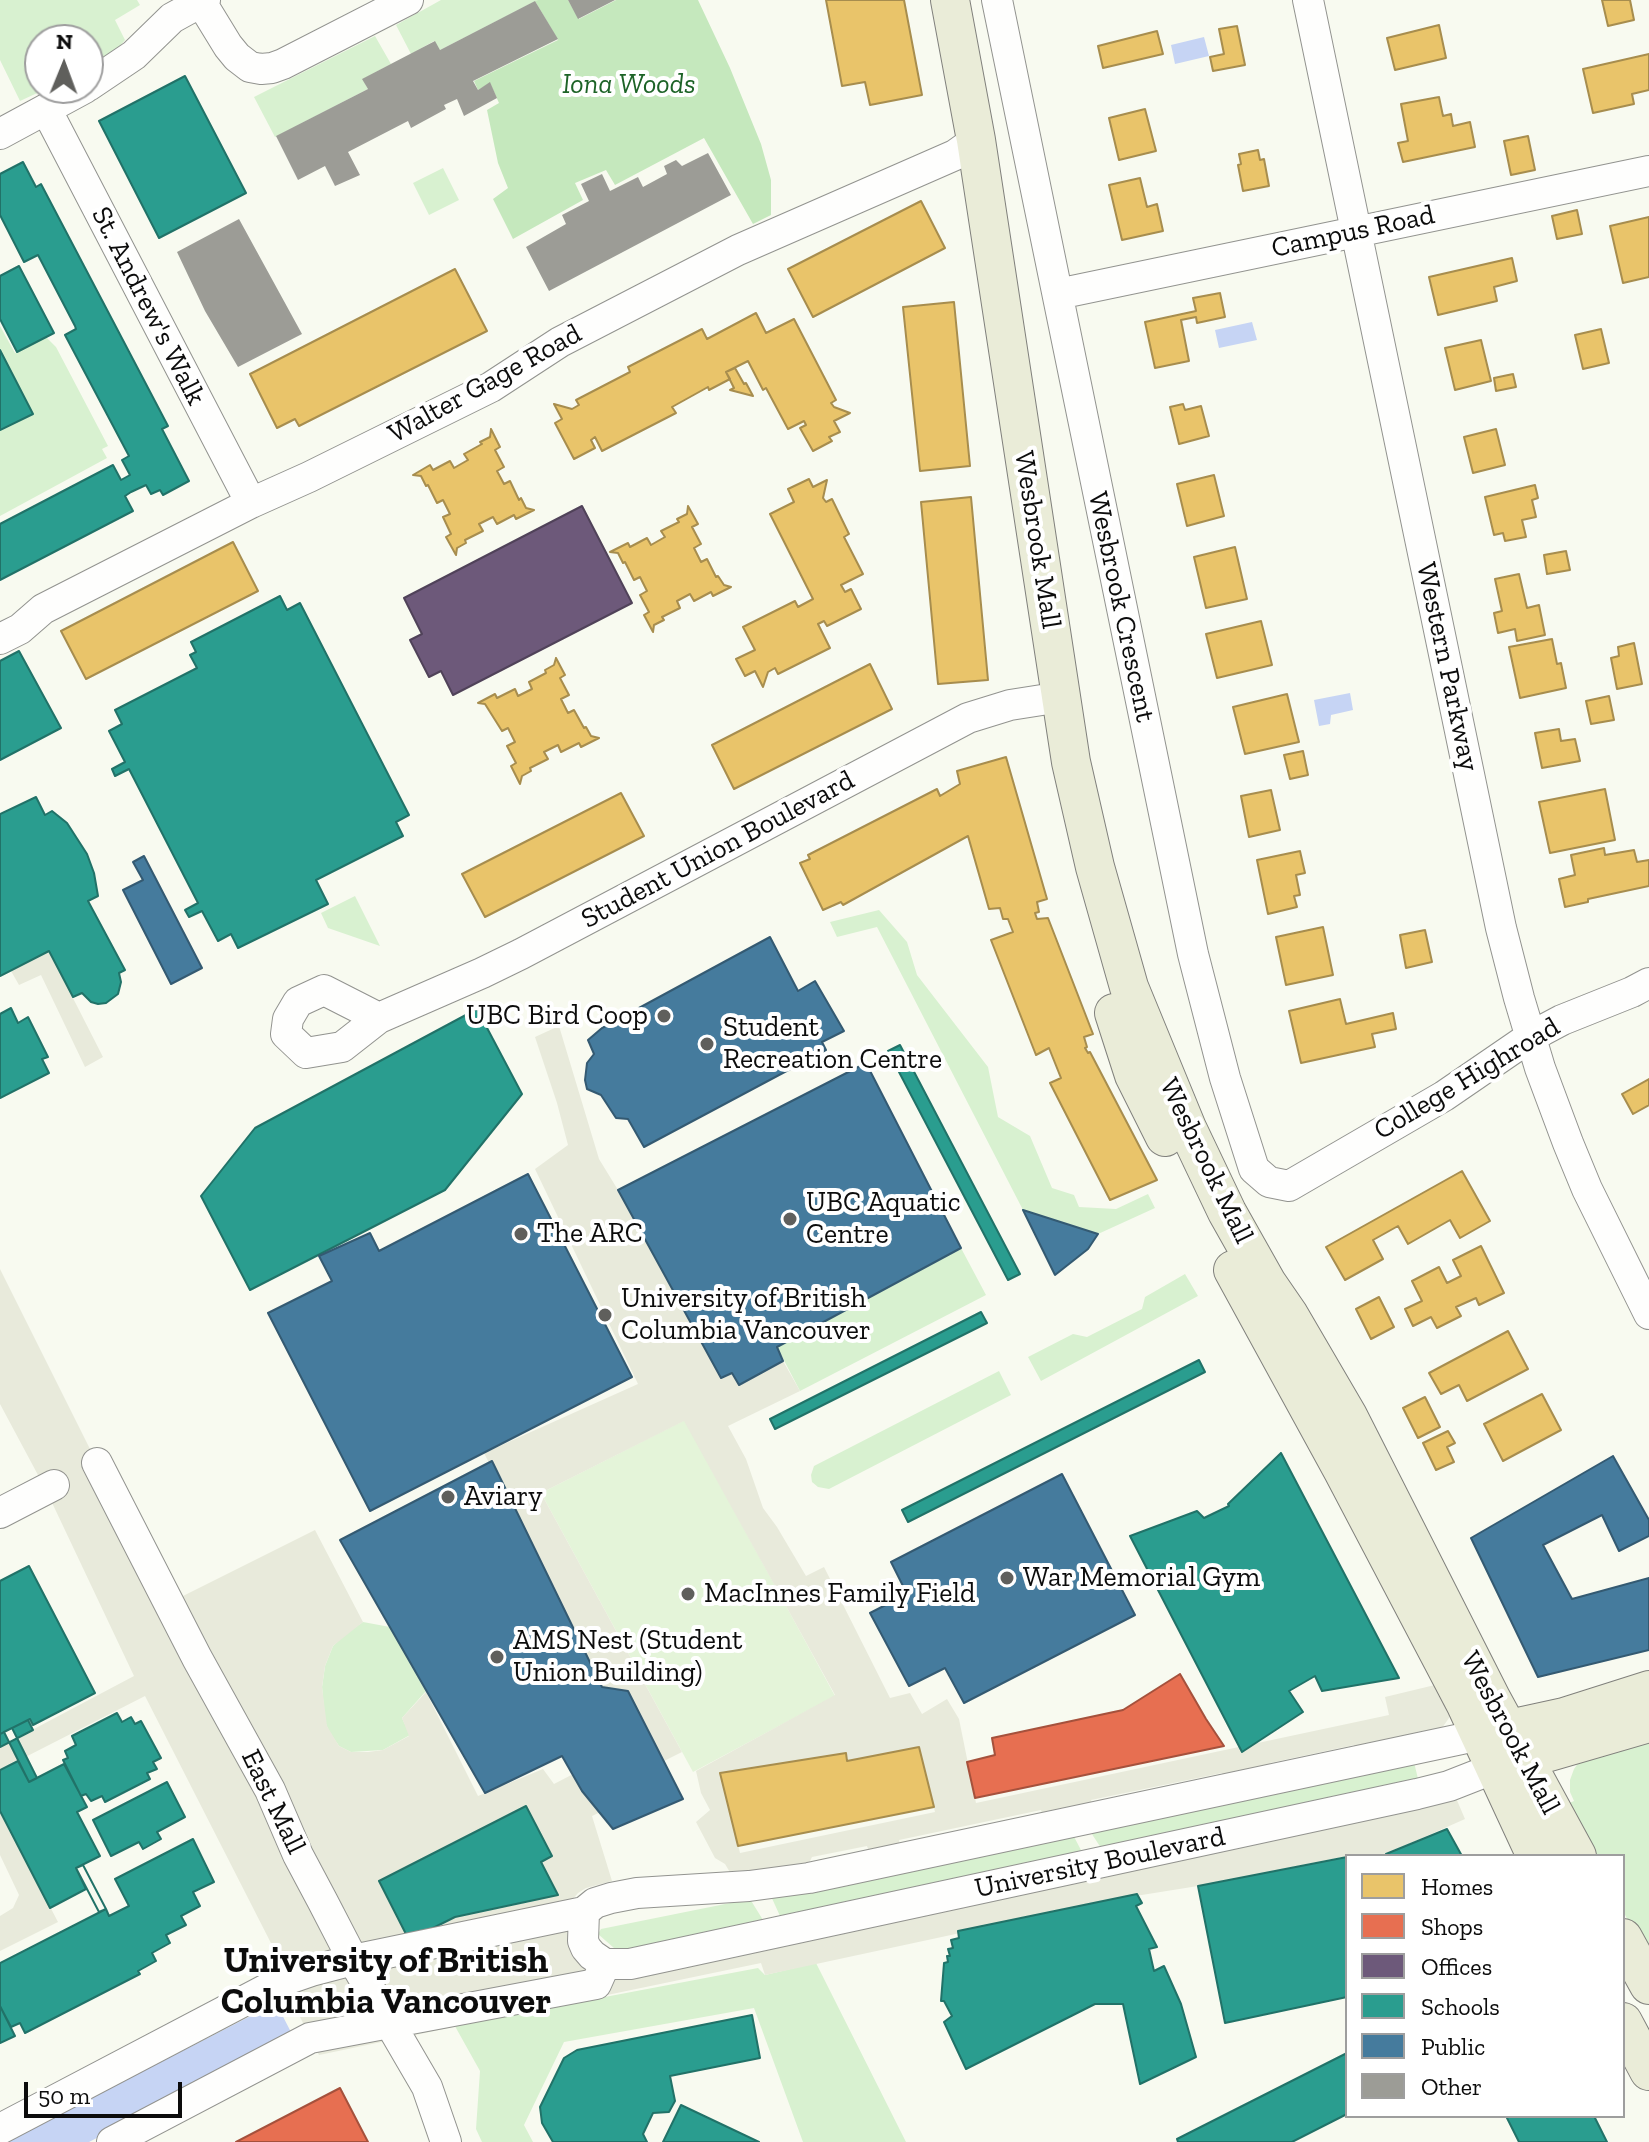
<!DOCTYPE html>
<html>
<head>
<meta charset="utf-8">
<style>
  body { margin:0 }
  #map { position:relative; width:1649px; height:2142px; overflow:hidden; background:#f8faf0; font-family:"Zilla Slab",serif }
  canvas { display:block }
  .legend { position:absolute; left:1345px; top:1854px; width:280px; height:264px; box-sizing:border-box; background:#fff; border:2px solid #9e9e9e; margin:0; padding:10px 14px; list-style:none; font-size:24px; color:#0c0c0c }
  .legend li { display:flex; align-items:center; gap:16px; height:40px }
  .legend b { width:40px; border:2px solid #9e9e9e }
  .north { position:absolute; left:24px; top:24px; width:80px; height:80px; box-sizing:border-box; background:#fff; border:2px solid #9e9e9e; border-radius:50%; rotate:1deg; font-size:22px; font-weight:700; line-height:32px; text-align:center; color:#0c0c0c }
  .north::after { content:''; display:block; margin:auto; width:28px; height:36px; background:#5f5f5c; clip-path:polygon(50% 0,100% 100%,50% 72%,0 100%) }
  .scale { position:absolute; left:24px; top:2082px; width:158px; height:36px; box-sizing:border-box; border:4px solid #0c0c0c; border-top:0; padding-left:10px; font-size:24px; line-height:28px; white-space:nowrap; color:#0c0c0c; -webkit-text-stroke:6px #fff; paint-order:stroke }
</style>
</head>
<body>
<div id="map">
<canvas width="1649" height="2142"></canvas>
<ul class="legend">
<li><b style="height:22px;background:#e9c46a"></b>Homes</li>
<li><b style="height:22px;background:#e76f51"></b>Shops</li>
<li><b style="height:22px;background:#6d597a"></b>Offices</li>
<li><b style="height:22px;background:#2a9d8f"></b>Schools</li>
<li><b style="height:22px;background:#457b9d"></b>Public</li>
<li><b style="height:22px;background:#9c9c96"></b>Other</li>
</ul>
<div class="north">N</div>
<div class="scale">50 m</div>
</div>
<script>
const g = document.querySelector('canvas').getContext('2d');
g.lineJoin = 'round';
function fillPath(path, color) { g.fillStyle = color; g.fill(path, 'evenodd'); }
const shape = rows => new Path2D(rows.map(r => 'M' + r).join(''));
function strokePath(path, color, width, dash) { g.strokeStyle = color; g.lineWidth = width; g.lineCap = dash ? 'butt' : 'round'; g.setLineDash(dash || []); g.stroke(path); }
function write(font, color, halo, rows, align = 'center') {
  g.font = font + ' "Zilla Slab",serif'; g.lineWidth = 8; g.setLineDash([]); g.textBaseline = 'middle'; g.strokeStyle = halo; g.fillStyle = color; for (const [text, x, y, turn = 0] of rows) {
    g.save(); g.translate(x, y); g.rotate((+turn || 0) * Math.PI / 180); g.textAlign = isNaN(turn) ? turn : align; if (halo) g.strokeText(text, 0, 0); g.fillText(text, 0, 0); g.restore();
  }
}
const green = shape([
  [0,0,137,0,140,5,115,20,125,40,115,52,88,66,88,40,40,40,40,88,48,88,20,101,0,60],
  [441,0,538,0,440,50,434,41,411,54,396,25],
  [375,36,391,64,363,79,368,89,275,137,254,97],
  [443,168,459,200,429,215,413,183],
  [0,326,15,353,46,337,56,347,108,446,102,449,107,458,0,516,0,430,32,413,0,350],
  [355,896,380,946,328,928,321,913],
  [879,910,907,942,917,975,988,1067,998,1117,1030,1136,1052,1188,1074,1195,1079,1207,1116,1209,1148,1194,1155,1208,1098,1234,1023,1210,877,927,837,937,830,922],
  [961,1248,986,1295,800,1391,777,1347],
  [1185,1274,1198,1296,1041,1381,1028,1357,1073,1334,1087,1337,1142,1309,1145,1297],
  [999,1371,1011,1395,829,1489,818,1487,812,1482,811,1475,814,1466],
  [363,1622,390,1627,426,1691,402,1718,410,1735,383,1750,351,1752,339,1746,329,1732,325,1721,322,1687,325,1666,333,1646,346,1633],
  [1649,1735,1649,1961,1623,1911,1623,1856,1594,1856,1567,1804,1574,1801,1570,1792,1570,1780,1574,1769,1581,1759],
  [1413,1758,1419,1783,1101,1848,1088,1828],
  [1071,1831,1082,1852,780,1916,770,1894],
  [750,1899,763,1920,624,1950,614,1948,598,1934,601,1929],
  [816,1963,906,2142,803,2142,754,2008,564,2042,524,2125,533,2142,482,2142,476,2129,480,2071,456,2028,440,1994,568,2004,758,1968,765,1975]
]);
const forest = shape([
  [538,0,568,0,579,19,616,0,698,0,730,68,761,144,771,180,771,215,753,224,704,138,615,185,606,170,575,183,583,200,513,239,493,199,508,188,498,163,487,110,499,103,490,83,478,90,474,81,558,40,535,1]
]);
const pitch = shape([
  [685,1420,835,1696,693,1772,541,1493]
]);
const plaza = shape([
  [49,951,103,1057,85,1067,41,975,19,985,11,971],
  [559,1026,599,1159,618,1190,721,1378,732,1373,739,1385,783,1361,800,1391,728,1426,746,1459,763,1508,777,1527,806,1576,824,1567,890,1698,910,1693,922,1714,947,1699,959,1719,976,1803,1389,1715,1385,1697,1439,1684,1451,1710,1449,1718,1442,1728,1355,1751,1354,1745,1270,1763,1269,1767,1224,1777,1222,1773,1091,1800,1092,1806,1043,1816,1041,1810,899,1840,900,1846,869,1852,867,1846,812,1857,807,1867,731,1874,725,1864,715,1858,696,1822,710,1810,701,1793,696,1771,835,1695,684,1421,541,1493,682,1752,664,1761,673,1778,592,1816,612,1881,586,1888,578,1893,572,1900,565,1923,570,1947,581,1964,1456,1798,1465,1819,1386,1854,1386,1856,1347,1856,1198,1886,1123,1898,765,1975,761,1963,319,2055,282,1981,284,1969,275,1951,145,1696,0,1770,0,1747,134,1676,46,1490,0,1404,0,1269,115,1499,181,1597,315,1530,363,1622,333,1646,325,1666,322,1687,327,1726,339,1746,351,1752,368,1752,383,1750,409,1736,402,1718,426,1692,478,1796,543,1769,554,1784,650,1734,628,1691,602,1687,484,1453,638,1384,535,1169,568,1145,557,1103,535,1037],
  [919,1747,935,1812,740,1853,721,1773,845,1753,847,1761],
  [526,1807,541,1862,557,1895,455,1917,409,1940,379,1881],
  [0,1811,58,1922,0,1951,0,1916,13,1908,19,1895,0,1855]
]);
const water = shape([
  [1204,37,1209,56,1175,64,1171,45],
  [1252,322,1257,340,1219,348,1215,330],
  [1350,693,1353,710,1331,715,1330,724,1319,726,1314,700],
  [276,2003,293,2036,89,2142,5,2142]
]);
const homes = shape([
  [826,0,904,0,922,95,870,105,865,82,842,86,826,0],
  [1602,0,1630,0,1634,20,1608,26,1602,0],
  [1439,25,1446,58,1395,70,1387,38,1439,25],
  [1237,26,1245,65,1213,71,1210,57,1224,54,1219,29,1237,26],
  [1157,31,1163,54,1103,68,1098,46,1157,31],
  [1649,54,1649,90,1632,94,1634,104,1593,113,1583,69,1649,54],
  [1439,97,1443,116,1451,114,1453,126,1470,122,1475,147,1403,162,1398,143,1408,141,1401,104,1439,97],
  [1145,109,1156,151,1119,160,1109,118,1145,109],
  [1528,136,1535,170,1511,175,1504,141,1528,136],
  [1258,150,1260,160,1264,159,1269,186,1243,191,1238,165,1241,164,1239,154,1258,150],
  [1140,178,1147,207,1157,204,1163,231,1122,240,1109,185,1140,178],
  [921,201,945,248,813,317,788,269,921,201],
  [1577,210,1582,234,1557,239,1552,216,1577,210],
  [1649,217,1649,277,1623,283,1610,226,1649,217],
  [1512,258,1517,281,1494,287,1497,301,1438,315,1429,277,1512,258],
  [455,269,487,331,299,426,295,419,277,428,250,374,455,269],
  [1220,293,1225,317,1197,323,1196,317,1181,320,1189,361,1155,368,1145,322,1196,311,1193,298,1220,293],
  [954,302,970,466,920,471,903,307,954,302],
  [756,313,766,333,794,319,836,400,831,403,834,407,850,413,834,421,840,432,829,437,832,441,813,451,800,428,806,425,804,421,788,429,766,388,763,390,748,361,726,372,730,379,709,390,708,387,672,407,676,413,602,451,595,437,591,440,595,448,574,459,555,423,562,419,554,404,572,409,579,405,576,400,630,372,628,367,702,329,707,339,756,313],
  [1601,329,1609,363,1583,369,1575,335,1601,329],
  [1481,340,1491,381,1455,390,1445,348,1481,340],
  [735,368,744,384,746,383,753,396,730,390,734,388,726,372,735,368],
  [1513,374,1516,387,1496,391,1494,378,1513,374],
  [1183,404,1185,410,1201,406,1209,436,1179,444,1170,407,1183,404],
  [491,429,500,447,495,450,504,467,497,471,504,484,510,481,519,500,521,498,526,508,534,510,516,519,514,515,497,524,493,517,479,524,483,531,465,540,466,543,457,548,456,555,446,537,451,534,443,517,450,514,443,500,437,503,428,485,426,486,421,476,413,475,430,465,433,470,450,461,454,468,468,460,464,454,482,444,480,442,490,437,491,429],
  [1496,429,1505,465,1473,473,1464,437,1496,429],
  [1214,475,1224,516,1187,526,1177,484,1214,475],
  [809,479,813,487,827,480,823,498,826,502,832,499,849,534,844,537,863,574,841,585,845,592,851,589,861,609,827,626,824,621,818,624,830,648,778,674,775,668,768,672,763,687,755,671,745,676,736,659,755,650,743,627,795,601,798,607,813,599,770,514,794,502,788,489,809,479],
  [1535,485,1538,498,1532,500,1536,517,1522,520,1526,537,1505,541,1503,533,1494,535,1485,497,1535,485],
  [971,497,988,680,938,684,921,502,971,497],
  [688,506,698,524,692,527,701,544,694,548,701,562,707,559,716,577,718,576,724,585,731,587,713,596,711,592,694,601,690,594,677,601,680,608,662,617,664,620,654,625,653,632,644,615,649,612,640,595,647,591,640,577,634,580,625,562,623,563,618,553,610,552,628,543,630,547,647,538,651,545,665,537,661,531,679,522,677,519,687,514,688,506],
  [233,542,258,591,86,679,61,631,233,542],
  [1235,547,1247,599,1206,608,1194,557,1235,547],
  [1566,551,1570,570,1547,574,1544,555,1566,551],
  [1519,574,1527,608,1539,605,1545,635,1517,641,1515,629,1498,633,1494,613,1502,611,1495,579,1519,574],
  [1261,621,1272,665,1217,678,1206,634,1261,621],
  [1552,639,1557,664,1561,663,1566,688,1520,698,1509,647,1552,639],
  [1634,643,1642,684,1617,689,1611,658,1619,656,1618,647,1634,643],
  [556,658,565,675,560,678,569,695,561,699,568,713,574,710,584,728,586,727,591,736,599,738,581,747,579,743,561,752,558,745,544,752,548,759,530,768,531,771,522,776,520,784,511,766,516,763,507,746,515,742,508,728,502,731,485,704,478,703,495,694,497,698,515,689,518,696,532,689,529,682,546,673,545,670,554,665,556,658],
  [870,664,892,709,734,789,712,745,870,664],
  [1287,694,1299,742,1245,754,1233,707,1287,694],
  [1609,696,1614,720,1591,724,1586,701,1609,696],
  [1559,729,1561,741,1575,739,1580,761,1542,768,1535,733,1559,729],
  [1303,751,1308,775,1290,779,1284,755,1303,751],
  [1006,757,1047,899,1037,902,1039,912,1035,913,1037,919,1048,918,1093,1034,1084,1037,1087,1047,1085,1048,1088,1053,1090,1052,1157,1180,1110,1200,1050,1083,1061,1078,1049,1048,1036,1055,991,940,1013,932,1008,919,1003,919,1000,908,989,909,968,836,843,905,841,902,823,910,800,863,810,859,808,855,937,789,940,796,960,784,957,771,1006,757],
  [1605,789,1615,840,1550,853,1539,802,1605,789],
  [1271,790,1280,830,1249,837,1241,796,1271,790],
  [621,793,644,836,485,917,462,874,621,793],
  [1604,848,1605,855,1634,850,1637,862,1649,860,1649,886,1588,899,1588,902,1565,907,1559,879,1575,875,1571,855,1604,848],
  [1300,851,1305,873,1296,875,1300,895,1294,896,1297,907,1268,914,1257,860,1300,851],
  [1323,927,1333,975,1286,985,1276,937,1323,927],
  [1425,930,1432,962,1406,968,1400,935,1425,930],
  [1340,999,1346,1024,1393,1013,1396,1029,1372,1034,1375,1047,1301,1063,1289,1011,1340,999],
  [1649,1079,1649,1105,1633,1114,1622,1094,1649,1079],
  [1462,1171,1490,1221,1460,1238,1450,1220,1408,1244,1398,1226,1373,1240,1383,1259,1345,1280,1326,1247,1462,1171],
  [1481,1246,1504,1293,1479,1305,1476,1298,1456,1307,1461,1316,1437,1328,1431,1317,1413,1326,1405,1309,1422,1301,1412,1281,1439,1267,1447,1283,1461,1276,1453,1260,1481,1246],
  [1379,1297,1394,1327,1371,1339,1356,1309,1379,1297],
  [1508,1331,1528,1369,1467,1401,1459,1385,1441,1394,1429,1373,1508,1331],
  [1542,1394,1561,1430,1503,1461,1484,1424,1542,1394],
  [1425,1397,1440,1427,1418,1438,1403,1408,1425,1397],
  [1448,1431,1455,1443,1447,1447,1454,1462,1436,1470,1423,1443,1448,1431],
  [919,1747,934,1807,738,1846,720,1773,846,1753,847,1761,919,1747]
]);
const shops = shape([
  [1180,1674,1206,1719,1224,1746,975,1798,967,1762,995,1755,992,1738,1123,1710,1180,1674],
  [340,2088,368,2142,236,2142,340,2088]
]);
const offices = shape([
  [582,506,632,603,453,695,441,671,429,677,410,640,422,634,404,598,582,506]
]);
const schools = shape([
  [185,76,246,193,159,238,99,121,185,76],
  [23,162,36,187,41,184,168,426,162,429,189,481,163,495,160,490,151,494,146,485,131,492,125,496,133,511,0,580,0,524,113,465,121,480,130,475,122,460,129,456,65,335,76,329,75,326,38,255,24,262,0,215,0,174,23,162],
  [19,266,54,333,17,352,0,319,0,276,19,266],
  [0,350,33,414,0,430,0,350],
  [280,596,287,610,300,603,409,815,396,822,403,836,316,880,328,904,238,948,231,934,218,941,202,911,189,917,185,910,198,903,129,769,115,776,112,769,125,762,109,731,122,724,115,710,197,668,190,655,196,652,191,642,280,596],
  [19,651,61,728,0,760,0,661,19,651],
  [36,797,45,815,52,811,67,823,87,854,94,873,98,896,88,901,125,970,119,973,121,982,118,994,106,1003,98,1004,91,1002,82,993,73,997,49,951,0,976,0,814,36,797],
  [11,1008,18,1023,28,1017,48,1057,42,1059,49,1073,0,1098,0,1014,11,1008],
  [477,1009,522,1094,445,1190,250,1290,201,1196,255,1128,477,1009],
  [900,1045,1020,1274,1008,1280,888,1051,900,1045],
  [981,1312,987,1323,775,1429,770,1419,981,1312],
  [1199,1360,1205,1372,908,1522,902,1510,1199,1360],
  [1281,1453,1399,1678,1322,1691,1315,1676,1289,1691,1303,1712,1242,1752,1130,1536,1197,1511,1204,1518,1229,1506,1228,1504,1281,1453],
  [29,1566,95,1693,33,1725,30,1719,0,1734,0,1581,29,1566],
  [117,1713,122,1722,131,1717,135,1724,141,1721,161,1758,153,1762,157,1769,147,1773,150,1779,105,1802,102,1796,91,1801,86,1794,81,1796,63,1760,68,1758,65,1751,76,1745,72,1736,117,1713],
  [28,1720,33,1730,0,1747,0,1734,28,1720],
  [12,1728,37,1778,29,1782,4,1732,12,1728],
  [18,1761,29,1782,64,1764,87,1807,77,1812,100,1856,76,1868,86,1889,50,1908,0,1811,0,1770,18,1761],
  [167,1782,185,1817,157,1832,161,1839,143,1849,139,1842,111,1856,93,1820,167,1782],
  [526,1806,552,1856,541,1862,558,1895,455,1917,409,1940,379,1881,526,1806],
  [1447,1829,1462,1856,1386,1856,1386,1854,1447,1829],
  [193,1839,214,1882,193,1892,200,1906,181,1916,186,1925,166,1935,170,1943,152,1953,156,1961,138,1971,140,1974,25,2033,20,2023,11,2027,0,2006,0,1963,106,1909,109,1916,129,1906,115,1879,193,1839],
  [1347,1857,1347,1997,1225,2023,1198,1886,1347,1857],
  [83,1865,106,1909,99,1912,76,1868,83,1865],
  [83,1865,106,1909,99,1912,76,1868,83,1865],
  [1137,1894,1142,1903,1136,1906,1157,1947,1149,1949,1154,1971,1164,1966,1181,2004,1196,2057,1140,2084,1123,2004,1095,2004,966,2069,944,2022,952,2016,944,2001,941,2001,944,1963,948,1962,947,1956,950,1956,948,1949,953,1948,951,1940,959,1938,958,1931,1137,1894],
  [0,2006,15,2036,0,2043,0,2006],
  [752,2015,760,2058,670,2076,675,2101,669,2112,653,2113,643,2134,647,2142,553,2142,542,2123,540,2107,564,2058,577,2050,752,2015],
  [1347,2053,1347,2114,1292,2142,1178,2142,1177,2139,1347,2053],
  [681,2105,759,2142,663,2142,681,2105],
  [1506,2116,1594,2116,1607,2142,1519,2142,1506,2116]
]);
const public = shape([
  [144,856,202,968,171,984,123,890,143,880,133,862,144,856],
  [770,937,798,991,815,981,844,1031,822,1042,826,1050,644,1147,628,1119,616,1118,601,1095,587,1089,585,1080,587,1063,594,1054,588,1040,602,1028,770,937],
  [866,1063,961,1248,777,1347,783,1361,739,1385,732,1373,721,1378,618,1190,866,1063],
  [528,1174,632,1377,370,1511,268,1313,332,1281,319,1256,370,1233,379,1251,528,1174],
  [1023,1210,1098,1234,1088,1249,1055,1275,1023,1210],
  [1613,1456,1649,1520,1649,1536,1619,1551,1602,1515,1543,1545,1572,1599,1649,1578,1649,1650,1538,1677,1471,1538,1613,1456],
  [492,1461,602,1687,628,1691,683,1799,613,1829,582,1791,562,1756,485,1793,340,1540,492,1461],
  [1062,1474,1135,1615,964,1703,945,1668,909,1686,870,1613,907,1594,891,1562,1062,1474]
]);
const building = shape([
  [568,0,615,0,578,19],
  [535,1,558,39,473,81,478,90,490,82,497,98,464,116,457,99,444,105,446,109,411,128,408,121,348,152,360,175,335,186,325,166,298,180,276,136,368,89,362,79,435,41,440,50],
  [708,153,731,195,549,291,526,247,566,224,562,215,589,201,581,184,602,174,610,191,638,177,643,187,667,174,664,166,676,160,682,166],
  [239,219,302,334,238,367,205,311,177,252]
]);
const minor = shape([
  [205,0,201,2,228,46,237,57,250,67,261,69,272,68,283,64,408,0],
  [997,0,1193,954,1225,1078,1254,1169,1269,1182,1289,1186,1444,1096,1530,1037,1562,1020,1632,992,1649,983],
  [1308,0,1501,928,1519,998,1540,1068,1568,1143,1587,1189,1649,1314],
  [88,86,134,55,172,18,201,2],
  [46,109,251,503],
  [0,134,85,88],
  [1058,294,1649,171],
  [0,639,20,629,43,609,251,503,309,477,491,387,560,342,738,250,955,155,976,140],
  [379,1018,324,990,298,1002,288,1019,286,1034,306,1053,342,1047,379,1018,482,973,521,954,968,718,1010,705,1061,697],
  [97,1463,197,1658,270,1790,298,1855,323,1902,353,1960,427,2087,446,2142],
  [0,1513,54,1485],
  [1480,1735,809,1878,749,1886,637,1893,611,1898,595,1903,584,1912,583,1941,586,1948,592,1955,605,1964,630,1964,1417,1794,1449,1786,1495,1768],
  [0,2129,282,1981,311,1971,353,1960,584,1912],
  [112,2142,310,2038,596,1984,605,1964]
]);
const major = shape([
  [950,0,976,140,1071,762,1095,867,1129,987,1187,1128,1227,1212,1267,1283,1289,1315,1348,1416,1491,1698,1577,1856],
  [1114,1013,1134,1075,1165,1137],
  [1233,1270,1343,1471,1466,1705,1536,1856],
  [1486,1734,1564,1717,1649,1690],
  [1501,1766,1649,1723],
  [1623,1938,1649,1985],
  [1623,2022,1649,2071]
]);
const markers = [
  [664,1016,8,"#5f5f5c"],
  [707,1044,8,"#5f5f5c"],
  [790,1219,8,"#5f5f5c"],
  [521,1234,8,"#5f5f5c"],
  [605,1315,8,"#5f5f5c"],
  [448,1497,8,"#5f5f5c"],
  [1007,1578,8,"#5f5f5c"],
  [688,1594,8,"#5f5f5c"],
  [497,1657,8,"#5f5f5c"]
];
const parkNames = [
  ["Iona Woods",629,85]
];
const streetNames = [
  ["Campus Road",1353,232,-12],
  ["St. Andrew's Walk",148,306,63],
  ["Walter Gage Road",485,384,-29],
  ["Wesbrook Mall",1037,540,81],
  ["Wesbrook Crescent",1121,607,78],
  ["Western Parkway",1447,667,78],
  ["Student Union Boulevard",718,850,-28],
  ["College Highroad",1467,1079,-31],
  ["Wesbrook Mall",1206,1161,64],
  ["Wesbrook Mall",1510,1733,62],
  ["East Mall",273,1802,64],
  ["University Boulevard",1100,1863,-12]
];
const poiNames = [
  ["UBC Bird Coop",648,1016,"right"],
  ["Student",723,1028],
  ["Recreation Centre",723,1060],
  ["UBC Aquatic",806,1203],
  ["Centre",806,1235],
  ["The ARC",537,1234],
  ["University of British",621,1299],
  ["Columbia Vancouver",621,1331],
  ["Aviary",464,1497],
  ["War Memorial Gym",1023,1578],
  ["MacInnes Family Field",704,1594],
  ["AMS Nest (Student",513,1641],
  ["Union Building)",513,1673]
];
const districtNames = [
  ["University of British",386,1962],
  ["Columbia Vancouver",386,2003]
];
fillPath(green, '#d8f1d0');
fillPath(forest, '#c5e8bd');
fillPath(pitch, '#e4f4d9');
fillPath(plaza, '#e8eadb');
fillPath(water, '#c6d4f4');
fillPath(homes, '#e9c46a');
strokePath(homes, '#a78d4e', 2);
fillPath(shops, '#e76f51');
strokePath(shops, '#a5513c', 2);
fillPath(offices, '#6d597a');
strokePath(offices, '#504259', 2);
fillPath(schools, '#2a9d8f');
strokePath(schools, '#217268', 2);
fillPath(public, '#457b9d');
strokePath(public, '#345a72', 2);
fillPath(building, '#9c9c96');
strokePath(minor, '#92938f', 32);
strokePath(major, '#80807c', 40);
strokePath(minor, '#fefefd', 30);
strokePath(major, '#eaecd8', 38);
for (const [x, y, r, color] of markers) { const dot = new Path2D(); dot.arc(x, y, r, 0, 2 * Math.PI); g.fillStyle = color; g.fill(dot); strokePath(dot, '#fff', 3); }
write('italic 28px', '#1d6327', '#fff', parkNames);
write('28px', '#0c0c0c', '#fff', streetNames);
write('28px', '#0c0c0c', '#fff', poiNames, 'left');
write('bold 36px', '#0c0c0c', '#fff', districtNames);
</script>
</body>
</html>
